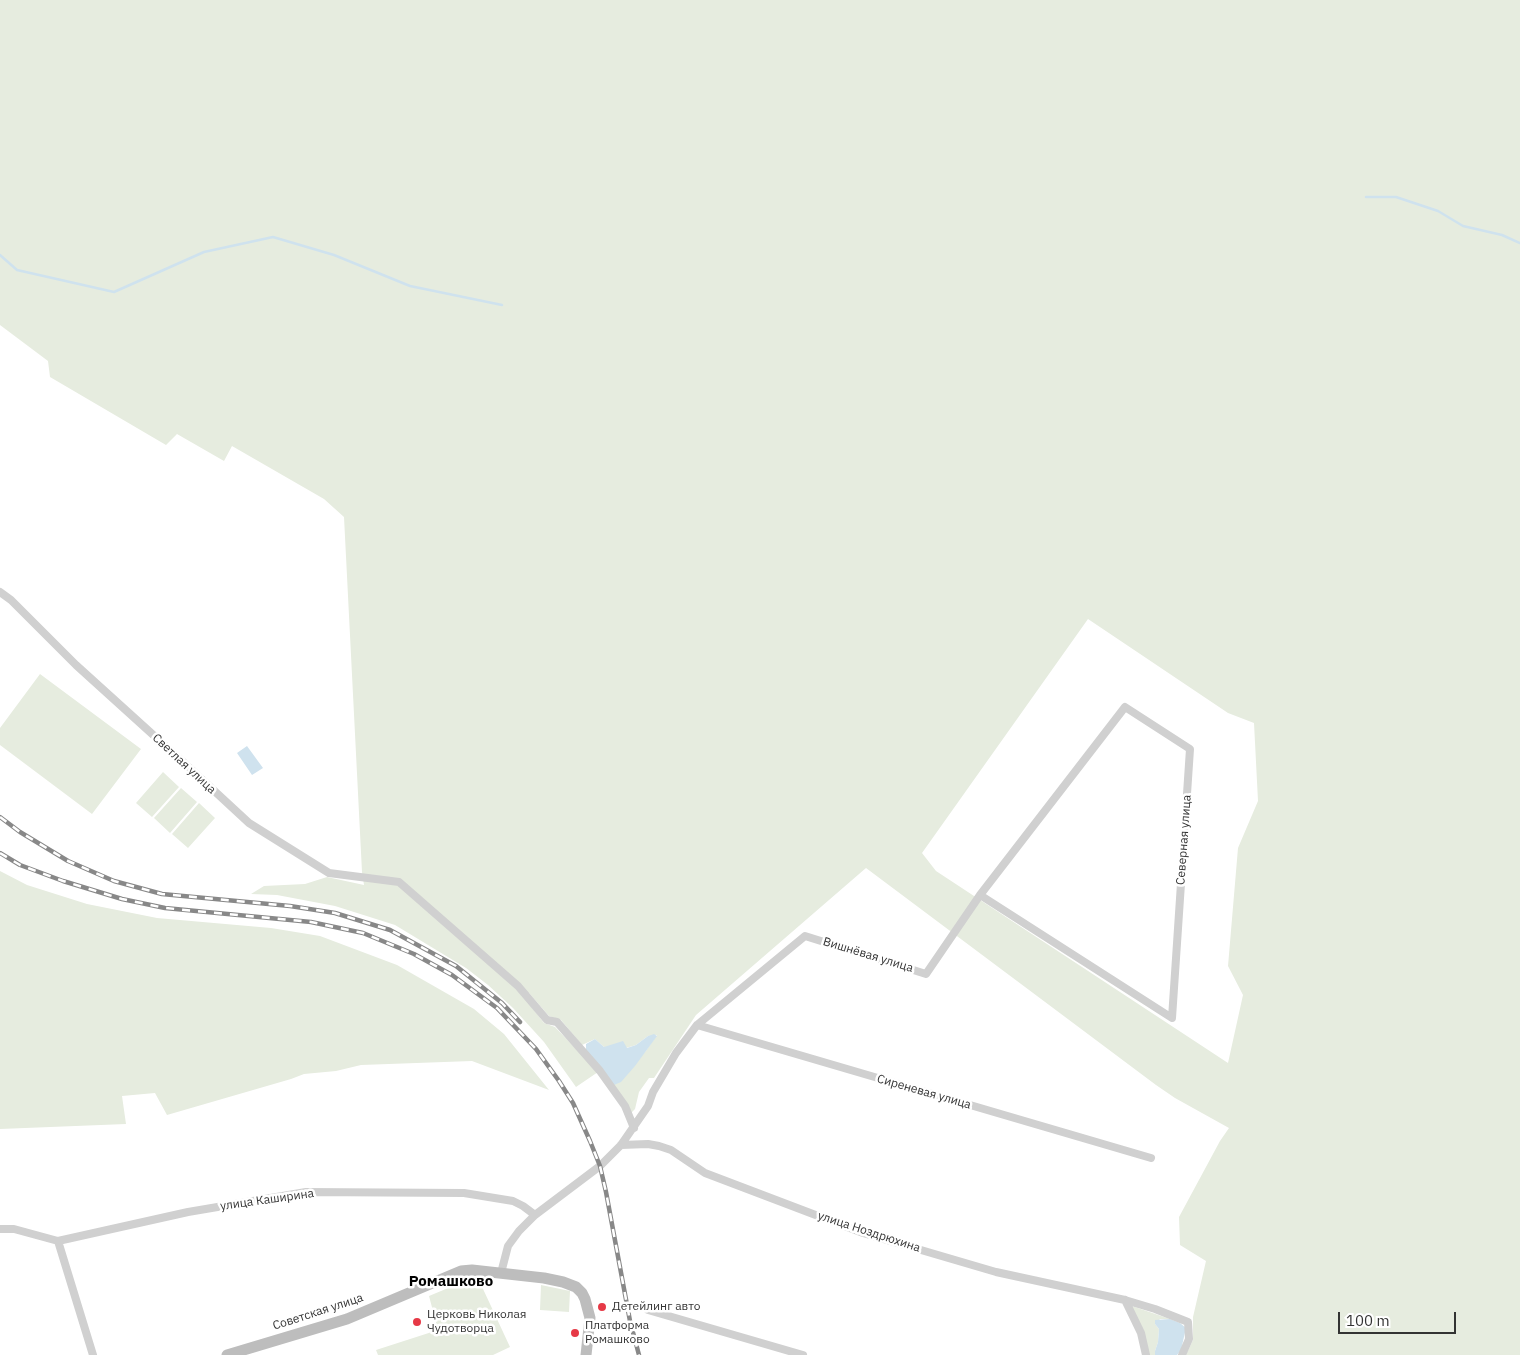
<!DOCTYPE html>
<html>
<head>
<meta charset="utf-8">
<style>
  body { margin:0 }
  #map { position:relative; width:1520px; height:1355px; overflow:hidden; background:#fff; font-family:"IBM Plex Sans",sans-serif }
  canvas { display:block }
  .scale { position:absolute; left:1338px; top:1312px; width:118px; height:22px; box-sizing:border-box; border:2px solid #333; border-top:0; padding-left:6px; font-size:15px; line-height:18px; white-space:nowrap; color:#333; -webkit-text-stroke:4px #fff; paint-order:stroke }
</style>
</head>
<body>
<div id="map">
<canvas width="1520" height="1355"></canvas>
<div class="scale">100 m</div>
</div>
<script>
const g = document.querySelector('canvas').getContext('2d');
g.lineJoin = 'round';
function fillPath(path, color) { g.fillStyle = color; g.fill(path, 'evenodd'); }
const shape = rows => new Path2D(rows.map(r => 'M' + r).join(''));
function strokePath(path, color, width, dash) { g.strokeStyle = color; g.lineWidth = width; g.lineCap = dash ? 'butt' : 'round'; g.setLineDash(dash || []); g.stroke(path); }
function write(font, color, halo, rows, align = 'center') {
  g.font = font + ' "IBM Plex Sans",sans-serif'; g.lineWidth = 5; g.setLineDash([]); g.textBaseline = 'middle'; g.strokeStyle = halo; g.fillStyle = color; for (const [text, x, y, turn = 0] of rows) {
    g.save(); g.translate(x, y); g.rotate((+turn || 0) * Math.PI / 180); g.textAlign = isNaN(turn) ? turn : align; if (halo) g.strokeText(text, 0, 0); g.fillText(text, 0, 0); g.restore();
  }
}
const green = shape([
  [0,0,1520,0,1520,1355,1186,1355,1193,1340,1193,1317,1206,1261,1180,1245,1179,1217,1220,1141,1229,1128,1175,1098,1156,1085,866,868,696,1015,654,1078,649,1078,639,1092,635,1109,628,1116,614,1085,645,1052,657,1035,648,1036,636,1045,626,1048,604,1047,595,1039,582,1045,561,1020,549,1016,529,993,519,991,544,1023,555,1027,598,1072,576,1087,544,1042,513,1008,488,985,466,968,395,925,335,906,277,895,251,894,264,886,305,884,327,877,364,885,362,872,344,517,324,499,232,446,224,461,177,434,166,445,50,377,48,361,0,325],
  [1088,619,1228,713,1254,723,1258,801,1238,848,1228,966,1243,995,1228,1063,936,871,922,853],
  [40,674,141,749,92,814,0,745,0,728],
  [163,772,179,787,152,817,136,803],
  [181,788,197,802,170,833,154,818],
  [199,803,215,818,188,848,172,834],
  [0,871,27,885,87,904,157,918,271,928,320,936,397,965,474,1009,504,1034,549,1090,472,1061,361,1065,336,1071,304,1074,291,1079,167,1115,155,1093,122,1096,126,1124,0,1129],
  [477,1276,510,1347,493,1355,378,1355,376,1350,438,1330,429,1296],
  [541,1285,570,1291,569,1312,540,1310],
  [1129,1305,1170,1319,1160,1319,1155,1324,1159,1329,1158,1342,1155,1351,1155,1355,1149,1355]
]);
const water = shape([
  [247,746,263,768,252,775,237,753],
  [654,1034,657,1036,635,1066,621,1082,614,1085,586,1050,586,1044,595,1039,604,1047,623,1041,627,1048,636,1045,648,1036],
  [1170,1319,1180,1323,1186,1328,1181,1350,1177,1355,1155,1355,1155,1351,1158,1342,1159,1329,1155,1324,1155,1320]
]);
const stream = shape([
  [1366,197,1396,197,1438,211,1463,226,1502,235,1520,243],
  [0,255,17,270,114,292,204,252,273,237,334,255,410,286,502,305]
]);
const street = shape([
  [0,592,11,600,76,665,182,761,249,823,329,873,399,882,518,986,547,1020,557,1022,600,1071,625,1106,634,1128],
  [697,1025,1151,1158],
  [621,1145,648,1144,659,1146,671,1150,705,1173,863,1233,996,1272,1125,1300,1155,1309,1188,1322,1189,1339,1182,1355],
  [0,1229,14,1229,58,1241,188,1212,306,1192,464,1193,513,1201,523,1206,535,1215],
  [58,1241,93,1355],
  [501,1273,508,1246,519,1231,535,1215,600,1166,621,1145,648,1106,653,1092,676,1053,697,1025,805,936,926,974,980,895,1125,707,1190,749,1172,1018,980,895],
  [1125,1300,1141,1333,1146,1355],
  [648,1310,803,1355]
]);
const secondary = shape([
  [227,1355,347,1319,461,1271,472,1270,544,1278,563,1282,576,1287,582,1293,585,1299,590,1318,586,1355]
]);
const rail = shape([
  [0,817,20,832,68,861,114,881,162,894,290,906,335,913,390,930,456,966,502,1003,520,1022],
  [0,853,20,865,63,881,122,899,165,908,311,922,363,933,414,954,452,975,497,1008,536,1049,559,1081,573,1103,590,1141,600,1166,606,1192,630,1321,639,1355]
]);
const markers = [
  [602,1307,5,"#e63946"],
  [417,1322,5,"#e63946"],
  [575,1333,5,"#e63946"]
];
const streetNames = [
  ["Светлая улица",184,764,43],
  ["Северная улица",1184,840,-86],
  ["Вишнёвая улица",868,955,17],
  ["Сиреневая улица",924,1092,16],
  ["улица Каширина",267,1200,-8],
  ["улица Ноздрюхина",869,1232,18],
  ["Советская улица",318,1312,-18]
];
const poiNames = [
  ["Детейлинг авто",612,1307],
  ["Церковь Николая",427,1315],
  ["Чудотворца",427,1329],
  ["Платформа",585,1326],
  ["Ромашково",585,1340]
];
const quarterNames = [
  ["Ромашково",451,1282]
];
fillPath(green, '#e6ecdf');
fillPath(water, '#cfe2ee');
strokePath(stream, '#cfe2ee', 2.5);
strokePath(street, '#d0d0d0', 8);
strokePath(secondary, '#bdbdbd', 11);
strokePath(rail, '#888', 4.5);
strokePath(rail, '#fff', 2.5, [8]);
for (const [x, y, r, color] of markers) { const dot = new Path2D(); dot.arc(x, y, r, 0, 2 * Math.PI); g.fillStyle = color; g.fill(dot); strokePath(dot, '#fff', 2); }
write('12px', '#333', '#fff', streetNames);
write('12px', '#333', '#fff', poiNames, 'left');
write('bold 15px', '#000', '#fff', quarterNames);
</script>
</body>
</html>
